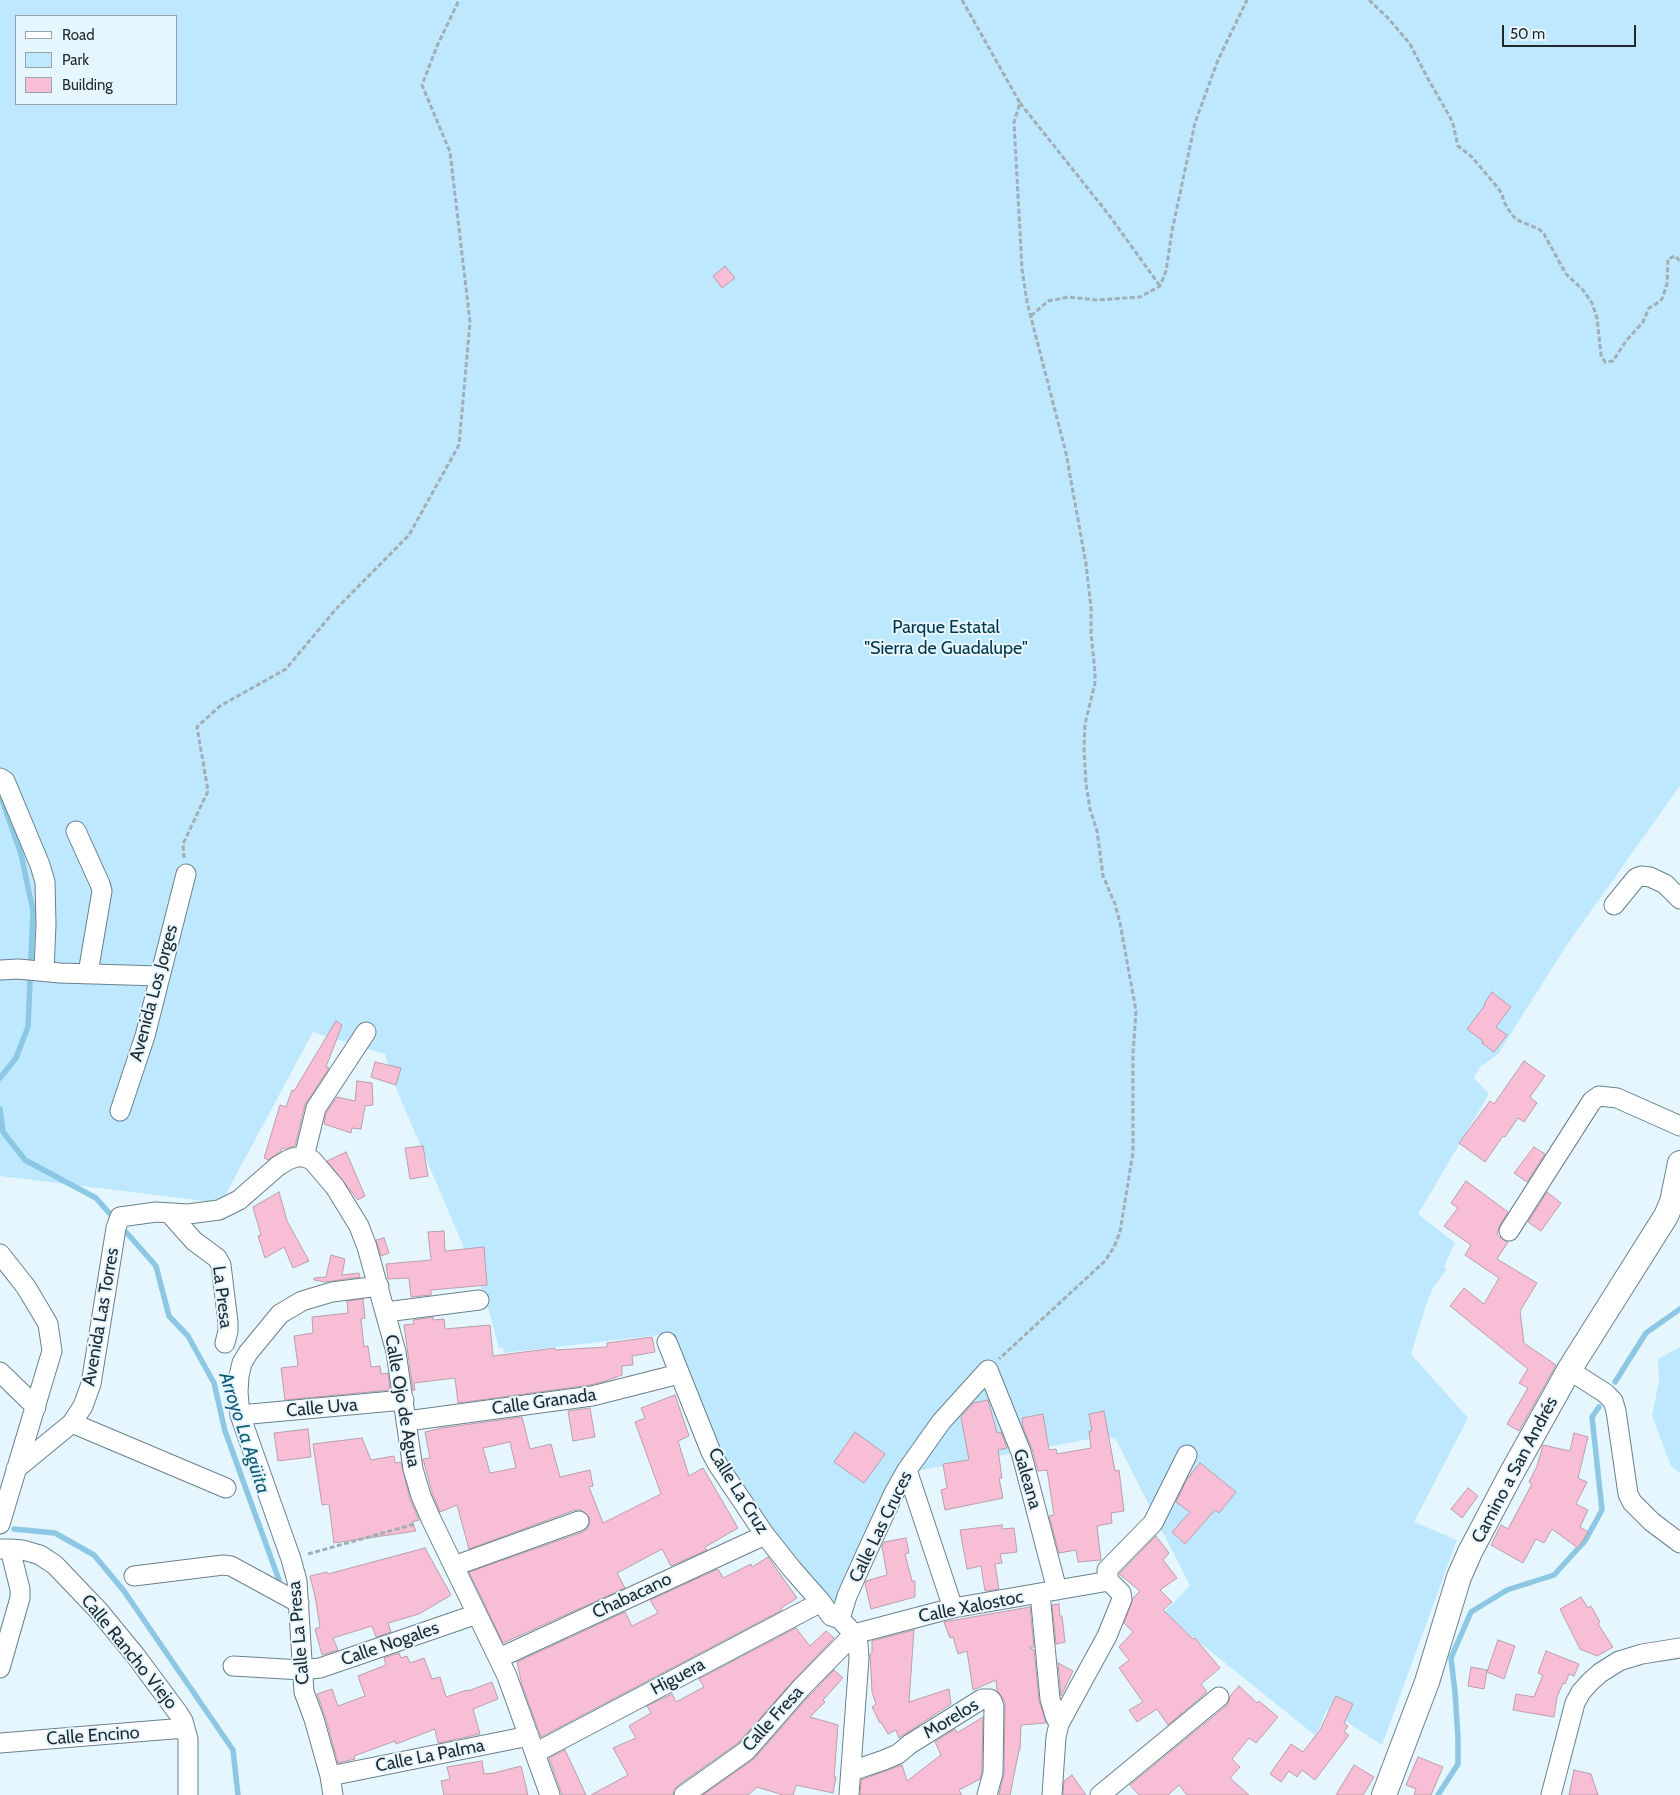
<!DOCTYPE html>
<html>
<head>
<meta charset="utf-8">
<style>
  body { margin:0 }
  #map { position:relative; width:1680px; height:1795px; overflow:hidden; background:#e6f6ff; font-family:Cabin,sans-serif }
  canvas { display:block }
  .legend { position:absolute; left:15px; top:15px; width:162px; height:90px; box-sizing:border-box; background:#e6f6ff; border:1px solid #96a4ab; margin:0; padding:6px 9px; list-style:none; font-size:15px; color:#1f292e }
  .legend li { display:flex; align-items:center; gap:10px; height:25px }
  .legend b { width:25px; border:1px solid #96a4ab }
  .scale { position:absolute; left:1502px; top:25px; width:134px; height:22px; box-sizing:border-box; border:2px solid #1f292e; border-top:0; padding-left:6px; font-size:15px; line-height:18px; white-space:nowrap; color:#1f292e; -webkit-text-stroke:4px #e6f6ff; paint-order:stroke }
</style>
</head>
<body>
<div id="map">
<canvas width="1680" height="1795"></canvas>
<ul class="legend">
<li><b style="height:6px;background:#fff"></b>Road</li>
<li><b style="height:14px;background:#bee8fe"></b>Park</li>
<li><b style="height:14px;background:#f8bed6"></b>Building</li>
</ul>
<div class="scale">50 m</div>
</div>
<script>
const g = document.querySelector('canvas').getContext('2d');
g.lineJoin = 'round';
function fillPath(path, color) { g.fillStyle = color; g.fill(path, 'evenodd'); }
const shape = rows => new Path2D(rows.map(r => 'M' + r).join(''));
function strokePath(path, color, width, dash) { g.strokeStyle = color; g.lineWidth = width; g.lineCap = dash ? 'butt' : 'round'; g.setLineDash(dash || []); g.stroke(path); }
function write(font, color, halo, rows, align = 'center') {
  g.font = font + ' Cabin,sans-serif'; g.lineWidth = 4; g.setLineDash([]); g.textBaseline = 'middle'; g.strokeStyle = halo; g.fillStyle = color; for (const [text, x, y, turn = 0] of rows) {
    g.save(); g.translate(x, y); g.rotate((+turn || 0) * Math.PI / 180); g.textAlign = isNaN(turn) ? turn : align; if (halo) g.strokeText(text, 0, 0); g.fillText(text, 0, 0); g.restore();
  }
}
const green = shape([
  [0,0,1680,0,1680,786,1566,946,1498,1054,1480,1067,1474,1078,1489,1094,1418,1214,1455,1243,1444,1266,1447,1269,1434,1286,1428,1299,1411,1354,1468,1418,1414,1522,1457,1540,1382,1745,1327,1709,1316,1736,1163,1613,1190,1586,1115,1438,1112,1438,1106,1436,895,1475,838,1607,789,1559,719,1461,667,1334,504,1353,503,1348,499,1348,485,1297,395,1086,385,1054,313,1032,221,1203,0,1176],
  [16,16,176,16,176,104,16,104],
  [1680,1347,1680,1473,1671,1466,1652,1416,1659,1381,1658,1359]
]);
const stream = shape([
  [0,794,21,854,33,911,28,1027,16,1058,0,1078],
  [0,1109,3,1132,25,1160,96,1198,156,1266,169,1316,188,1336,214,1383,225,1431,279,1580],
  [1615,1382,1646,1333,1680,1309],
  [14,1529,55,1533,94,1555,124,1591,233,1750,238,1795],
  [1438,1795,1458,1764,1458,1739,1455,1692,1451,1658,1471,1612,1507,1590,1554,1575,1585,1541,1602,1510,1592,1417,1599,1407]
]);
const building = shape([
  [725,266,735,278,722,288,713,276,725,266],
  [1492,992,1511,1007,1496,1027,1507,1035,1494,1052,1482,1043,1483,1041,1467,1029,1485,1005,1484,1004,1492,992],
  [336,1021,342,1025,326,1067,329,1068,305,1105,295,1146,285,1149,282,1148,281,1151,268,1160,264,1158,280,1105,286,1107,292,1090,294,1091,336,1021],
  [1524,1061,1545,1076,1530,1097,1537,1103,1524,1122,1518,1118,1505,1137,1503,1136,1485,1162,1459,1143,1490,1101,1494,1104,1524,1061],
  [375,1062,401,1068,396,1085,371,1077,375,1062],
  [357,1081,372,1083,373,1105,365,1106,361,1129,352,1128,351,1133,324,1124,326,1113,337,1097,355,1101,357,1081],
  [423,1146,428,1176,410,1179,405,1148,423,1146],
  [1534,1147,1545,1154,1527,1182,1514,1173,1534,1147],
  [346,1152,365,1196,358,1200,327,1161,346,1152],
  [1466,1181,1508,1212,1500,1225,1497,1235,1503,1240,1508,1242,1497,1259,1537,1283,1520,1311,1524,1343,1556,1365,1519,1431,1507,1424,1528,1388,1519,1383,1528,1369,1450,1306,1464,1288,1484,1304,1499,1278,1465,1255,1471,1245,1444,1226,1458,1208,1451,1203,1466,1181],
  [279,1192,287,1221,309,1261,293,1268,284,1247,265,1258,258,1236,261,1235,253,1207,279,1192],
  [1547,1192,1561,1203,1541,1231,1528,1222,1547,1192],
  [444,1231,445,1251,484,1247,487,1285,431,1290,431,1295,411,1297,409,1278,388,1279,386,1264,431,1260,428,1232,444,1231],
  [384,1238,389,1253,381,1256,376,1240,384,1238],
  [331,1255,345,1259,342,1275,359,1273,360,1277,325,1282,314,1280,314,1278,326,1277,331,1255],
  [363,1299,365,1318,361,1319,364,1347,368,1346,371,1367,380,1366,381,1374,388,1373,390,1390,285,1400,281,1368,298,1366,294,1336,313,1333,312,1317,348,1313,347,1301,363,1299],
  [433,1317,433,1320,444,1319,445,1329,490,1325,493,1356,555,1348,555,1350,607,1347,607,1343,652,1337,655,1352,632,1356,633,1365,622,1366,622,1375,606,1381,590,1385,458,1403,455,1378,414,1383,415,1390,413,1391,404,1325,414,1324,413,1320,433,1317],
  [675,1395,689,1436,678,1441,689,1476,703,1468,738,1528,705,1547,707,1550,671,1566,662,1549,617,1573,625,1588,503,1643,469,1572,583,1532,587,1529,590,1523,589,1517,581,1510,575,1510,469,1549,457,1505,440,1512,432,1492,423,1459,430,1458,425,1432,442,1428,522,1417,530,1449,551,1444,560,1477,590,1470,593,1486,589,1487,603,1523,661,1494,635,1422,645,1418,641,1408,675,1395],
  [510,1442,516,1468,490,1473,483,1448,510,1442],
  [988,1400,997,1433,1001,1432,1007,1448,998,1450,1002,1478,999,1478,1003,1498,945,1510,941,1490,947,1488,943,1464,969,1460,961,1417,973,1403,988,1400],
  [590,1408,595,1437,573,1441,568,1411,590,1408],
  [1104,1411,1115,1471,1119,1470,1124,1511,1111,1513,1112,1523,1097,1526,1101,1560,1078,1562,1076,1550,1059,1553,1049,1516,1054,1515,1047,1470,1038,1471,1032,1449,1023,1427,1022,1418,1043,1414,1049,1450,1056,1449,1057,1454,1091,1448,1089,1431,1092,1431,1089,1414,1104,1411],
  [308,1429,311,1457,278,1461,274,1433,308,1429],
  [855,1432,885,1454,864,1483,834,1462,855,1432],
  [1574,1433,1588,1437,1578,1478,1587,1482,1576,1504,1588,1510,1580,1527,1588,1532,1578,1548,1552,1529,1544,1543,1536,1539,1523,1563,1491,1545,1501,1525,1508,1529,1532,1484,1529,1482,1537,1466,1543,1445,1570,1451,1574,1433],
  [362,1438,371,1460,394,1456,395,1463,401,1462,410,1499,419,1520,412,1522,416,1531,334,1543,329,1504,322,1505,313,1444,362,1438],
  [1200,1463,1236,1492,1219,1513,1215,1510,1185,1544,1172,1532,1190,1512,1176,1502,1187,1479,1200,1463],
  [1468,1488,1478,1496,1462,1518,1451,1509,1468,1488],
  [1002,1525,1002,1529,1014,1528,1017,1552,1000,1554,1002,1563,995,1564,999,1589,985,1591,981,1566,967,1569,960,1530,1002,1525],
  [1156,1536,1169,1553,1163,1560,1177,1578,1160,1590,1172,1602,1163,1610,1193,1639,1195,1638,1220,1668,1201,1684,1207,1692,1168,1725,1157,1709,1137,1722,1129,1710,1143,1702,1119,1668,1129,1660,1119,1647,1133,1632,1124,1623,1133,1598,1140,1591,1119,1574,1156,1536],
  [906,1538,909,1553,905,1554,912,1581,915,1581,915,1597,871,1609,865,1584,866,1581,887,1575,882,1546,884,1542,906,1538],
  [425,1548,451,1595,419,1614,388,1623,391,1632,376,1637,372,1626,333,1638,338,1650,322,1655,315,1629,320,1627,315,1596,310,1576,327,1572,328,1574,425,1548],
  [768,1557,797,1598,781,1608,782,1610,541,1737,522,1685,517,1662,625,1612,632,1626,658,1613,650,1600,718,1569,723,1578,751,1564,752,1567,768,1557],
  [1581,1597,1588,1608,1591,1606,1600,1622,1598,1624,1613,1647,1597,1656,1580,1649,1560,1609,1581,1597],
  [1059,1604,1060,1616,1062,1616,1065,1642,1056,1644,1052,1605,1059,1604],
  [1030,1607,1034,1647,1029,1647,1034,1650,1039,1700,1046,1723,1021,1725,1020,1750,1019,1750,1010,1795,999,1795,1004,1773,1005,1703,1002,1697,997,1690,996,1680,973,1690,967,1651,958,1654,953,1637,950,1638,944,1622,1030,1607],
  [796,1628,810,1646,826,1631,834,1638,793,1681,738,1743,677,1786,674,1790,673,1795,591,1795,628,1775,613,1748,636,1738,629,1726,651,1713,647,1706,672,1694,676,1702,704,1687,699,1679,796,1628],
  [914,1630,909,1702,949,1689,951,1704,899,1738,896,1730,888,1734,881,1722,880,1723,872,1707,876,1704,872,1692,870,1654,872,1653,872,1641,914,1630],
  [1498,1640,1515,1646,1504,1679,1487,1672,1498,1640],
  [1546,1651,1579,1664,1574,1676,1569,1674,1565,1684,1563,1683,1557,1697,1554,1717,1513,1710,1516,1694,1534,1697,1543,1675,1538,1673,1546,1651],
  [399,1653,401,1658,407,1656,410,1663,424,1658,432,1679,440,1677,446,1697,467,1690,468,1691,492,1682,498,1699,473,1709,480,1734,438,1743,435,1729,396,1744,395,1741,354,1756,355,1759,338,1763,325,1716,317,1694,332,1689,338,1706,365,1696,358,1676,386,1665,384,1658,399,1653],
  [1058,1663,1073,1671,1061,1696,1058,1663],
  [1471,1667,1487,1670,1484,1689,1468,1686,1471,1667],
  [834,1670,843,1678,823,1700,825,1702,810,1717,838,1725,834,1777,836,1777,833,1793,796,1785,793,1795,783,1795,757,1787,748,1795,703,1795,754,1759,809,1696,834,1670],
  [1239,1686,1257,1703,1259,1701,1278,1717,1256,1743,1249,1738,1232,1759,1240,1767,1230,1778,1249,1795,1187,1795,1179,1785,1168,1795,1139,1795,1130,1785,1226,1706,1229,1701,1230,1696,1239,1686],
  [1336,1696,1353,1704,1344,1723,1348,1726,1344,1732,1349,1735,1315,1780,1302,1770,1297,1777,1289,1771,1281,1782,1270,1774,1291,1744,1303,1752,1320,1730,1336,1696],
  [983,1717,982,1771,980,1779,959,1790,962,1795,860,1795,861,1780,902,1765,907,1781,941,1755,935,1742,955,1729,957,1733,983,1717],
  [565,1750,586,1795,562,1795,549,1758,565,1750],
  [1418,1757,1443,1767,1431,1795,1414,1795,1416,1789,1406,1785,1418,1757],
  [482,1761,484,1774,494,1773,521,1766,528,1795,444,1795,441,1781,450,1779,447,1767,482,1761],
  [1354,1765,1374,1777,1363,1795,1336,1795,1354,1765],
  [1574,1770,1591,1774,1598,1795,1569,1795,1574,1770],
  [1072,1775,1086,1795,1063,1795,1064,1781,1072,1775]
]);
const path = shape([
  [962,0,1020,103,1014,122,1022,269,1027,302,1066,453,1086,564,1091,608,1091,633,1095,672,1095,683,1085,724,1084,748,1086,784,1090,809,1097,831,1103,876,1115,904,1120,923,1136,1011,1133,1053,1133,1152,1120,1232,1114,1247,1105,1261,999,1359],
  [1369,0,1389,19,1410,44,1427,77,1450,117,1453,124,1458,146,1472,157,1498,188,1502,194,1504,202,1512,215,1517,220,1539,229,1544,234,1566,274,1583,290,1592,303,1597,318,1601,355,1605,362,1613,361,1626,341,1643,322,1649,308,1656,304,1662,299,1667,284,1668,259,1675,256,1680,261],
  [1020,103,1109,215,1160,286],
  [1031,316,1048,301,1069,297,1096,300,1140,297,1160,286,1166,271,1172,231,1195,123,1218,60,1247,0],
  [184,858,183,844,208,791,197,727,220,706,286,669,336,609,409,535,459,445,470,322,450,152,422,85,437,46,459,0],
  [308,1554,415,1524]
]);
const minor = shape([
  [0,778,5,781,40,865,45,882,46,924,44,971],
  [76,831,100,884,102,891,88,973],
  [1614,905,1636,878,1641,876,1650,877,1665,884,1680,899],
  [0,970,18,969,60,973,159,976],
  [120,1111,145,1036,186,874],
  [304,1157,316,1108,366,1032],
  [169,1213,194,1241,217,1258,221,1265,228,1322,228,1331,225,1343],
  [1509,1231,1592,1101,1599,1096,1617,1098,1680,1126],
  [0,1254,26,1287,41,1312,48,1324,52,1351,0,1524],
  [386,1312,479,1300],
  [667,1342,711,1452,718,1465,765,1535,792,1569,821,1602,831,1616,840,1619,854,1634,858,1644,859,1658,849,1795],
  [1569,1370,1605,1393,1613,1401,1616,1411,1628,1494,1632,1502,1652,1522,1680,1543],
  [0,1372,36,1407],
  [240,1415,404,1400],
  [407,1421,592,1396,679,1374],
  [72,1423,226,1488],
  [16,1469,72,1423,83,1406,91,1384,116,1228,120,1217,156,1212,188,1214,219,1210,239,1200,278,1166,288,1160,296,1157,304,1157,312,1160,335,1187,359,1226,367,1247,396,1352,413,1469,421,1496,431,1519,507,1676,550,1795],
  [907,1470,953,1608],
  [0,1549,10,1549,20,1589,20,1598,0,1668],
  [10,1549,23,1550,40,1555,55,1565,98,1610,135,1655,178,1713,183,1721,188,1739,188,1795],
  [454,1566,579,1521],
  [134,1576,223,1565,231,1566,299,1603],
  [1109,1581,1107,1570,1153,1523,1187,1455],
  [1040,1593,1050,1699,1055,1716,1059,1724],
  [840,1619,847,1596,865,1556,894,1493,907,1470,941,1422,988,1370,1021,1452,1057,1590],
  [854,1634,953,1608,1109,1581],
  [499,1658,765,1535],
  [233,1666,302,1670,320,1668,477,1614],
  [0,1743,185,1728],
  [535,1753,821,1602],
  [852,1771,884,1760,898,1754,910,1744,982,1699,990,1699,992,1701,994,1707,993,1773,987,1795],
  [330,1776,529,1736],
  [333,1795,330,1776,314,1719,304,1692,297,1581,291,1559,240,1415,238,1392,239,1376,242,1363,248,1353,280,1314,302,1301,332,1292,379,1286],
  [684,1795,746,1751,801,1688,854,1634],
  [1052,1795,1056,1737,1059,1724,1107,1636,1122,1599,1121,1593,1109,1581],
  [1100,1795,1219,1697],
  [1551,1795,1575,1703,1581,1692,1590,1682,1600,1673,1619,1661,1642,1654,1680,1648]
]);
const tertiary = shape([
  [1384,1795,1427,1682,1459,1577,1470,1552,1510,1476,1569,1370,1666,1216,1672,1202,1680,1163]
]);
const parkNames = [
  ["Parque Estatal",946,628],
  ["\"Sierra de Guadalupe\"",946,649]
];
const streetNames = [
  ["Avenida Los Jorges",154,993,-75],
  ["La Presa",222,1297,83],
  ["Avenida Las Torres",101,1317,-80],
  ["Calle Ojo de Agua",402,1401,80],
  ["Calle Granada",544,1402,-8],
  ["Calle Uva",322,1408,-5],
  ["Camino a San Andrés",1515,1470,-62],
  ["Galeana",1027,1479,74],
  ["Calle La Cruz",738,1491,58],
  ["Calle Las Cruces",881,1527,-64],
  ["Chabacano",632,1596,-25],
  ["Calle Xalostoc",971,1607,-11],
  ["Calle La Presa",299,1633,-95],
  ["Calle Nogales",390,1644,-19],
  ["Calle Rancho Viejo",129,1652,51],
  ["Higuera",678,1677,-28],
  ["Calle Fresa",773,1719,-48],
  ["Morelos",951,1719,-31],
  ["Calle Encino",93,1736,-4],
  ["Calle La Palma",430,1756,-11]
];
const waterNames = [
  ["Arroyo La Agüita",244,1433,72]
];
fillPath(green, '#bee8fe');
strokePath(stream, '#8cc7e4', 5.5);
fillPath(building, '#f8bed6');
strokePath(building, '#b99fa9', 1);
strokePath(minor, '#69818d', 21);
strokePath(tertiary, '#69818d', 26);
strokePath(path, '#a0aeb6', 3, [5, 2.5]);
strokePath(minor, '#fff', 19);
strokePath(tertiary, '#fff', 24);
write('18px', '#01364a', '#e6f6ff', parkNames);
write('18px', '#1f292e', '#e6f6ff', streetNames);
write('italic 19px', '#115a78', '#e6f6ff', waterNames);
</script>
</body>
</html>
